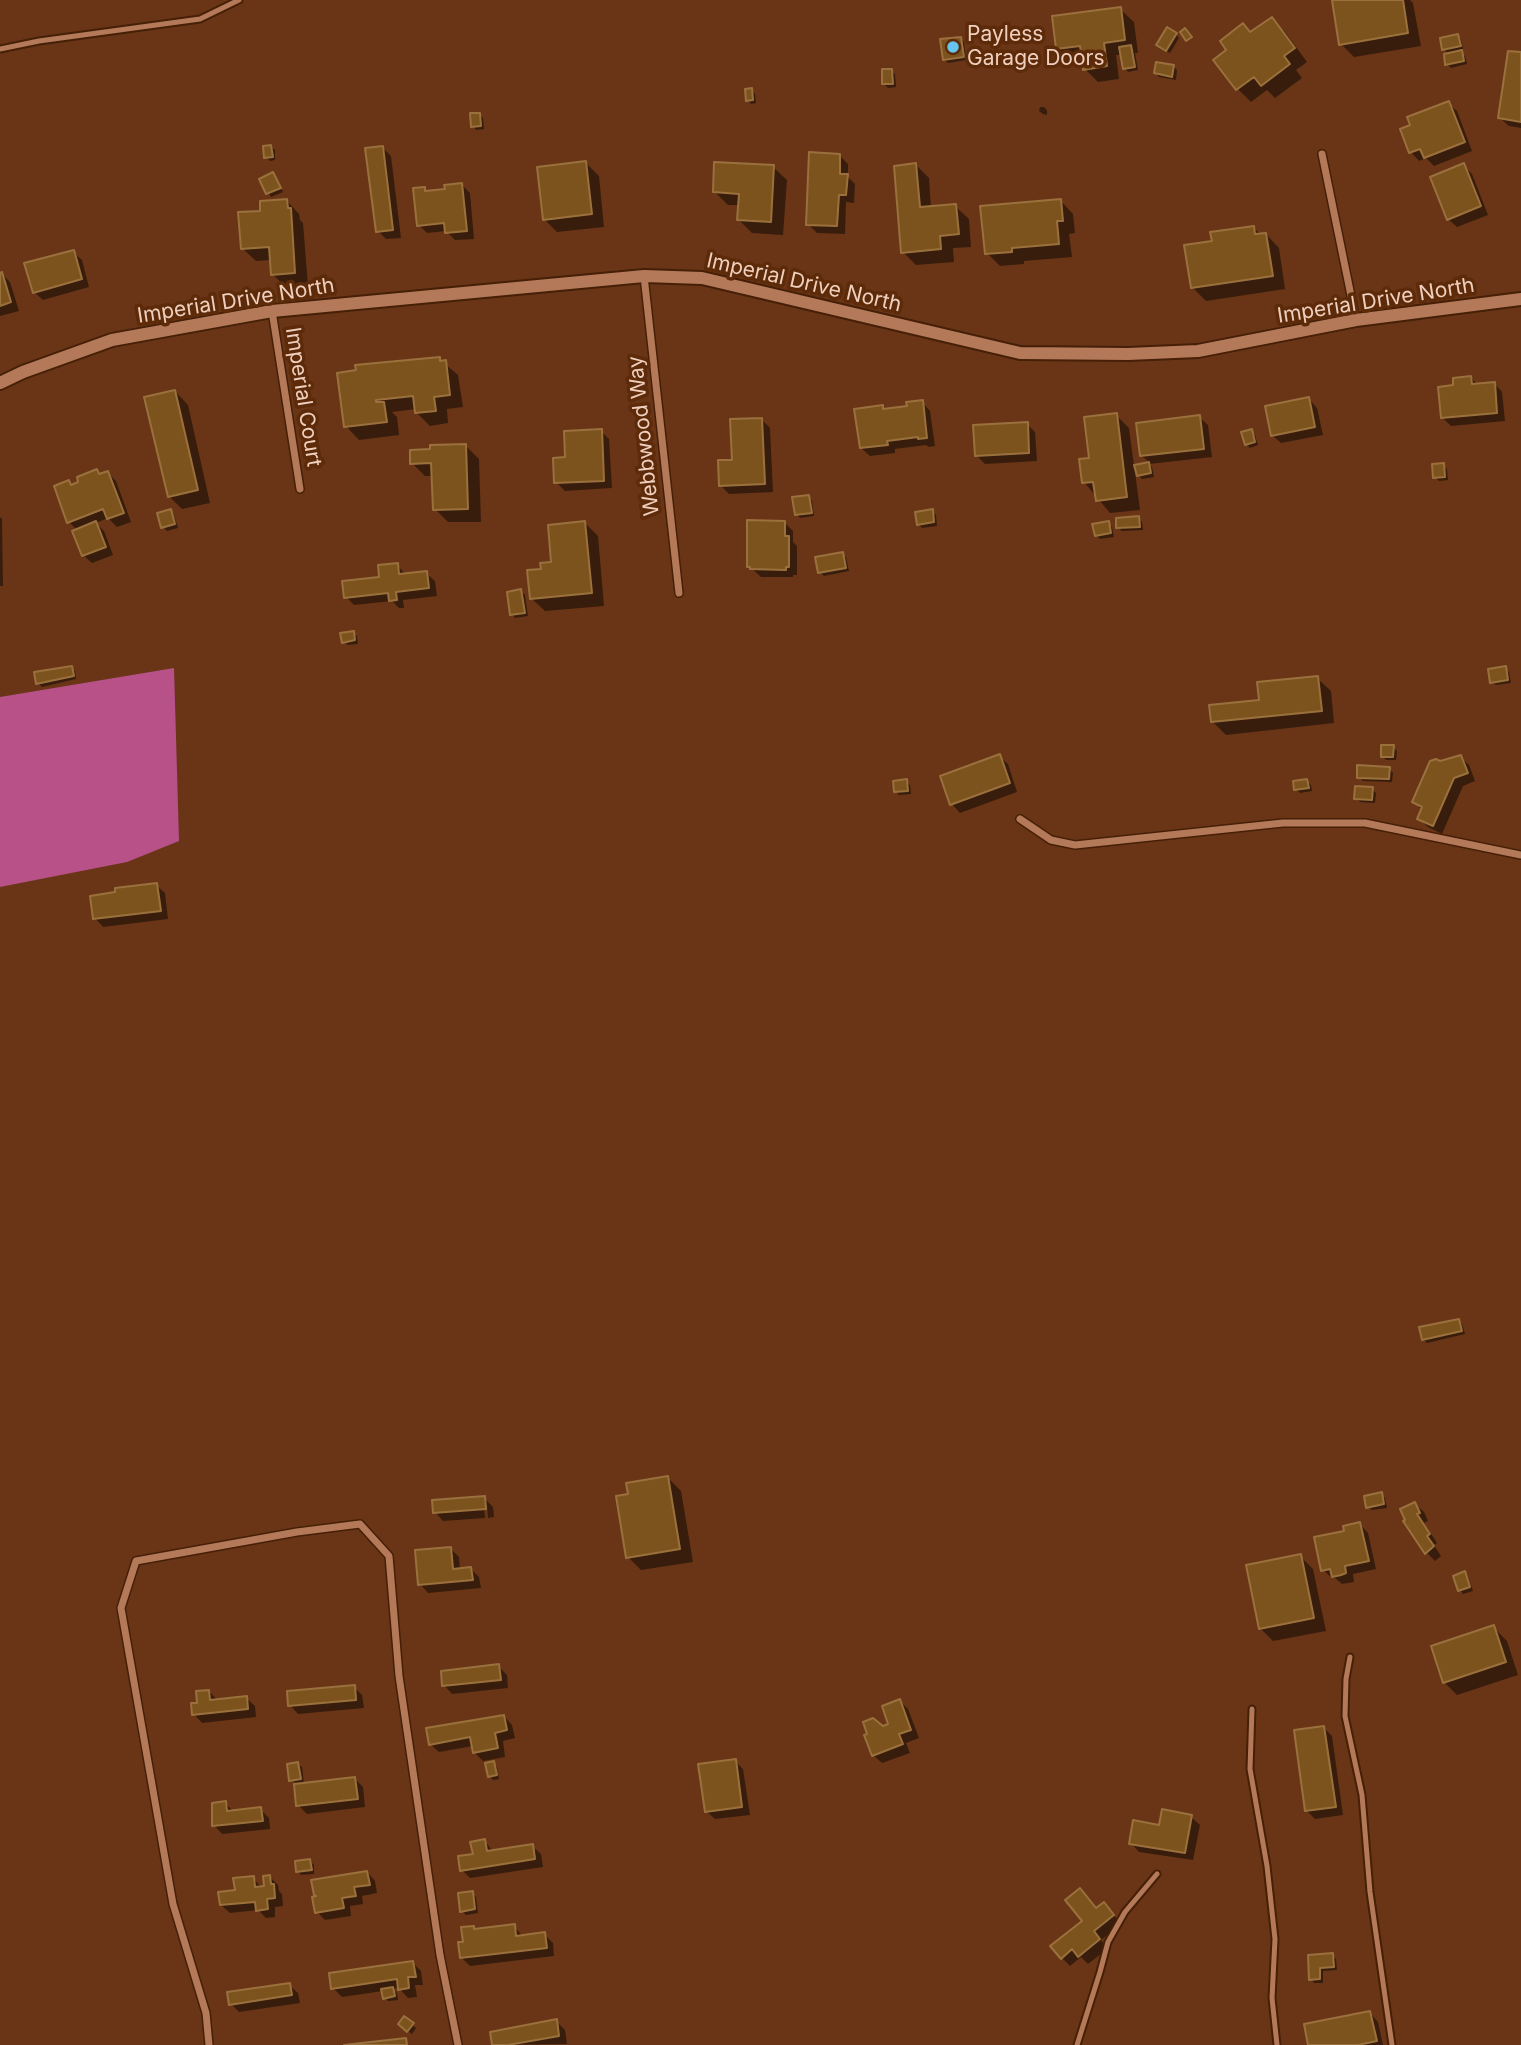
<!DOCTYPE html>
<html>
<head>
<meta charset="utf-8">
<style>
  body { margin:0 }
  canvas { display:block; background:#693516 }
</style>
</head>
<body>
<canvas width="1521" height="2045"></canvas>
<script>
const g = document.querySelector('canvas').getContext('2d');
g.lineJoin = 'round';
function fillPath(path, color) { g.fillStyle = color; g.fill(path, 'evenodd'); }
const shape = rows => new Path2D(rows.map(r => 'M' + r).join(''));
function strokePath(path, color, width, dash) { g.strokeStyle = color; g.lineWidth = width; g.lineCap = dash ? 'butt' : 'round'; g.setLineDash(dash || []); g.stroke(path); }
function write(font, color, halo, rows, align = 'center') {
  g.font = font + ' Inter,sans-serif'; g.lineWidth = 7; g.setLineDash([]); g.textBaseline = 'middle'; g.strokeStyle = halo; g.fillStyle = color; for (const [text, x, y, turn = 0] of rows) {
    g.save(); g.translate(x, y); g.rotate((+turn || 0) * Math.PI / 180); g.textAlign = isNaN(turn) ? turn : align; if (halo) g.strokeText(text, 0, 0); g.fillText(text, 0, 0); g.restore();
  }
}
const forest = shape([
  [174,668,179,841,127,862,0,887,0,697]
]);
const shadow = shape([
  [1340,0,1410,0,1413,3,1421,46,1354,57,1341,44],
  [1120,9,1134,22,1138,53,1135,53,1138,70,1128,72,1125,68,1122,55,1116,55,1119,79,1098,82,1085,69,1083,60,1071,62,1058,49],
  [1272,19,1285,32,1307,62,1296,70,1302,78,1275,98,1267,90,1251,102,1238,89,1216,60],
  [1027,29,1031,33,1033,39,1025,41,1021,38],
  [1176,34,1179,38,1170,53,1161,48],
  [1457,36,1461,39,1463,49,1459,50,1465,56,1467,64,1451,68,1447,64,1450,55,1444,49],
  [961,38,964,42,966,60,948,63,944,59],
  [1521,54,1521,128,1509,126,1500,118],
  [1173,66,1177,70,1176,80,1159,77,1156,73],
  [891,71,895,74,896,87,888,88,884,84],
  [751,90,755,94,756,103,751,104,748,100],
  [1448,103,1457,111,1472,151,1434,166,1426,158,1419,161,1411,152],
  [1040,107,1044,107,1047,110,1047,115,1043,114,1039,111],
  [479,114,483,118,484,129,476,130,473,126],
  [271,147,275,150,275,160,270,161,266,157],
  [382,147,391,156,401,238,386,239,378,231],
  [840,156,848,164,848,177,855,184,854,203,846,202,845,234,817,233,808,224],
  [586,163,599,176,604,227,557,232,544,219],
  [916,165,929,178,931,208,955,206,969,219,971,247,953,248,954,262,916,265,903,252],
  [1463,165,1472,174,1488,215,1457,227,1448,219],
  [773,167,787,180,783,235,752,233,739,220,740,205,728,205,715,192],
  [273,174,283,192,271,197,261,179],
  [462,185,470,193,474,239,455,240,446,231,427,233,419,225,424,189,428,193,446,191],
  [286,200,299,214,300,220,303,223,308,286,286,287,272,274,271,260,256,261,242,248,262,212],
  [1060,200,1073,214,1075,233,1069,234,1072,257,1024,261,1024,264,1000,266,987,253],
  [1254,228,1261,235,1266,234,1279,248,1285,289,1206,301,1192,287,1214,243],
  [73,252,82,260,89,287,43,300,34,292],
  [0,274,2,274,10,282,19,311,0,316],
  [439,359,458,375,463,407,447,409,448,423,430,426,417,413,416,409,392,412,397,417,399,435,359,440,346,426,339,374],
  [1471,378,1478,385,1494,383,1502,392,1505,421,1451,426,1442,417,1455,387],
  [175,391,188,405,210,503,182,509,169,496],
  [1309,399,1317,408,1323,435,1281,443,1272,435],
  [922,402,930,411,935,446,929,447,926,445,895,449,895,453,870,456,861,448,882,407,886,411,909,408],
  [1116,415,1129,428,1134,466,1150,463,1142,456,1199,417,1208,425,1212,457,1149,464,1152,467,1154,477,1142,479,1135,472,1140,510,1110,513,1084,482,1091,459],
  [762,420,770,428,773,492,729,494,721,486,733,461],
  [1027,424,1035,432,1037,461,985,464,976,455],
  [601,431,609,439,612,488,565,491,556,482,567,459],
  [1251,431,1255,435,1258,445,1250,448,1246,444],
  [465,445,479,459,481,522,448,522,435,509,434,476,425,476,412,463],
  [1443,465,1447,469,1448,480,1439,481,1435,477],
  [97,471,101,475,108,473,116,481,131,522,117,527,108,518,96,523,104,531,113,555,92,563,83,555,77,530,69,522,69,482,72,486],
  [809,497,812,501,814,516,800,518,796,514],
  [170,511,174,515,178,528,167,531,163,527],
  [932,511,936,515,937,526,922,528,918,524],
  [0,517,2,519,3,586,0,586],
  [1138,518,1142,522,1143,530,1122,531,1118,528],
  [784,522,793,531,793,542,797,546,797,575,793,575,793,577,761,577,749,566],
  [585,523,598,536,604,606,545,611,531,598,542,570,553,563],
  [1108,523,1112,527,1114,537,1100,539,1096,535],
  [842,554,846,557,849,571,824,576,820,572],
  [397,565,406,575,426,573,435,581,437,596,403,600,404,608,399,608,392,601,354,605,346,597,381,578],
  [521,591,525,595,528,616,515,618,512,614],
  [353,633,357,636,358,644,348,645,344,642],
  [71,668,75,671,76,679,42,687,38,683],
  [1505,668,1509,672,1511,683,1496,685,1492,682],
  [1317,678,1331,691,1334,723,1226,735,1213,722],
  [1393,747,1397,751,1396,760,1386,760,1382,756],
  [999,756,1008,764,1017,792,960,813,952,804],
  [1460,757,1469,765,1475,781,1463,786,1442,834,1428,827,1419,819,1423,811,1414,802,1440,763],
  [1389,769,1393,773,1392,782,1363,781,1359,777],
  [906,781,910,785,911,794,899,795,896,791],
  [1307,781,1311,785,1312,791,1300,793,1296,789],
  [1372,789,1376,793,1375,803,1360,802,1356,798],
  [156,885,165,893,168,919,103,927,95,918],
  [1459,1321,1462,1324,1465,1334,1427,1343,1423,1339],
  [668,1478,681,1491,693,1562,641,1570,628,1557,630,1495],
  [1381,1494,1385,1498,1387,1508,1372,1510,1368,1507],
  [484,1498,493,1507,494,1517,488,1518,487,1505,484,1505,485,1518,443,1521,435,1512],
  [1415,1504,1424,1512,1428,1521,1424,1523,1437,1543,1434,1545,1441,1556,1435,1561,1427,1553,1406,1521],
  [1360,1524,1368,1533,1376,1569,1353,1574,1354,1582,1342,1584,1335,1578,1332,1578,1323,1570,1346,1532],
  [451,1549,459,1557,460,1570,471,1569,479,1577,481,1588,428,1593,420,1584],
  [1300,1556,1313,1569,1326,1631,1273,1641,1260,1628],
  [1464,1573,1468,1577,1473,1591,1463,1594,1460,1590],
  [1493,1627,1507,1641,1518,1675,1457,1695,1444,1682],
  [498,1666,507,1675,508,1688,452,1694,444,1685],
  [354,1687,362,1695,364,1708,298,1714,290,1705],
  [209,1691,218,1701,246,1698,255,1706,256,1717,202,1723,194,1714,198,1704],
  [900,1701,908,1709,919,1738,906,1743,910,1753,882,1763,873,1755,883,1728,891,1725],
  [504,1716,512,1725,515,1738,503,1741,505,1757,483,1761,474,1752,473,1746,439,1752,430,1744],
  [1324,1728,1332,1736,1343,1815,1315,1819,1306,1810],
  [735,1761,743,1769,750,1815,715,1819,706,1811],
  [493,1763,497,1767,499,1779,493,1780,490,1776],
  [298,1764,302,1767,304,1784,355,1779,363,1787,365,1807,307,1814,298,1805,296,1783,291,1780],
  [225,1803,234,1812,260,1809,269,1818,270,1829,222,1834,214,1825],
  [1191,1817,1200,1825,1193,1860,1139,1852,1131,1843,1160,1827],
  [485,1841,493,1852,532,1846,541,1854,543,1867,470,1878,462,1870],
  [310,1861,314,1865,314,1874,301,1875,298,1871],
  [367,1872,375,1881,377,1893,362,1896,363,1904,350,1906,351,1916,325,1920,317,1912],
  [270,1877,278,1885,279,1891,282,1894,283,1906,275,1907,275,1917,266,1918,258,1910,230,1913,221,1905,253,1878,261,1887,266,1888],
  [472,1893,476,1897,478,1913,466,1915,462,1911],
  [1097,1910,1112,1913,1121,1924,1101,1940,1107,1949,1088,1964,1081,1957,1070,1966,1062,1958],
  [514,1926,523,1937,544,1934,553,1943,554,1956,470,1966,461,1957,465,1943,474,1928,476,1930],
  [1332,1955,1336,1959,1337,1970,1323,1971,1323,1983,1314,1983,1311,1979,1310,1956],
  [413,1963,421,1971,423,1985,415,1985,417,1997,408,1998,399,1988,393,1989,397,1993,398,2000,388,2001,385,1998,383,1991,342,1997,333,1988],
  [289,1985,298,1993,300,2003,239,2012,231,2004],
  [1370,2013,1378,2022,1383,2045,1310,2045],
  [404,2018,416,2028,412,2034,404,2028],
  [556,2021,565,2030,567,2044,494,2045]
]);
const building = shape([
  [1332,0,1403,0,1408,33,1339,45,1332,0],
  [1121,7,1125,40,1104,43,1107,66,1083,70,1080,46,1056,49,1052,16,1121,7],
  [1272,17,1295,48,1284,56,1290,64,1261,86,1254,77,1236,90,1213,60,1226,50,1220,41,1243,23,1250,32,1272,17],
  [1028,27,1030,36,1019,39,1017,30,1028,27],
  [1167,27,1177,33,1166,51,1156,45,1167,27],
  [1185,28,1192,37,1186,41,1180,32,1185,28],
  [1458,34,1461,46,1442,50,1440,38,1458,34],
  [961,37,964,57,943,60,940,39,961,37],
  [1131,45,1135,67,1123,69,1119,47,1131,45],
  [1462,50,1464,61,1445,65,1444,54,1462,50],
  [1508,51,1521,52,1521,122,1498,118,1508,51],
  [1156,62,1174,65,1172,77,1154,73,1156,62],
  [882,69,892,69,893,84,882,84,882,69],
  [752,88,753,100,746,101,745,89,752,88],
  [1449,101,1465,142,1424,158,1420,149,1409,153,1400,129,1410,125,1407,117,1449,101],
  [470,113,480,113,481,126,471,127,470,113],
  [271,145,273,157,264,158,263,146,271,145],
  [383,146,393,230,376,232,365,148,383,146],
  [809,152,840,154,840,174,848,174,846,195,839,195,837,226,806,225,809,152],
  [586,161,592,214,543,220,537,167,586,161],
  [714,162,774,165,771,222,737,220,739,194,713,192,714,162],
  [916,163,920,207,956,204,959,234,940,236,941,249,901,253,894,166,916,163],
  [1464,163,1481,206,1447,220,1430,177,1464,163],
  [273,172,281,188,266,194,259,179,273,172],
  [462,183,467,231,445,233,444,223,417,226,413,188,425,187,425,191,445,189,444,185,462,183],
  [287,199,288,208,291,208,295,273,271,275,269,247,241,249,238,212,260,211,260,201,287,199],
  [1061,199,1063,221,1057,221,1059,244,1012,248,1012,252,985,254,980,206,1061,199],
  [1254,226,1255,234,1266,233,1273,276,1191,288,1184,245,1212,241,1210,232,1254,226],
  [74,250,82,279,33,293,24,263,74,250],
  [2,272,11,302,0,306,0,273,2,272],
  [440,357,440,361,446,360,450,395,434,397,436,411,415,413,413,396,376,400,376,402,384,402,387,422,344,427,337,373,356,370,355,365,440,357],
  [1471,376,1472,384,1495,382,1497,413,1441,418,1438,387,1453,385,1453,378,1471,376],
  [175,390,198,490,168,497,144,397,175,390],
  [1309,397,1315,427,1271,436,1265,406,1309,397],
  [923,400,927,438,918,439,918,437,887,441,888,445,860,448,854,409,883,405,883,409,907,406,906,402,923,400],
  [1117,413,1127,497,1096,501,1093,482,1082,483,1079,459,1089,458,1084,417,1117,413],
  [1200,415,1204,449,1140,456,1136,423,1200,415],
  [762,418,765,484,719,486,718,460,732,460,730,419,762,418],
  [1028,422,1029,453,975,456,973,425,1028,422],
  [602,429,604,481,554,483,553,458,565,457,564,431,602,429],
  [1252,429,1255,442,1245,445,1241,432,1252,429],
  [466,444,468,509,433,510,431,463,410,464,410,450,430,449,430,445,466,444],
  [1149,462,1151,473,1137,476,1134,465,1149,462],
  [1444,463,1445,477,1433,478,1432,464,1444,463],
  [97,469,99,474,108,471,124,513,107,519,103,509,67,523,54,486,69,480,71,485,78,482,77,477,97,469],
  [809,495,812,513,795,515,792,497,809,495],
  [171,509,175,524,161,528,157,513,171,509],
  [933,509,934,522,917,525,915,512,933,509],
  [1139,516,1140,527,1116,528,1116,518,1139,516],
  [747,520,785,521,785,536,789,536,789,567,786,567,786,570,750,569,750,567,747,567,747,520],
  [96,521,106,547,82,556,72,531,96,521],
  [585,521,592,593,530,599,527,570,541,569,540,563,551,562,548,525,585,521],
  [1109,521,1111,533,1095,536,1092,524,1109,521],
  [843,552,846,568,818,573,815,557,843,552],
  [398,563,399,574,427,571,429,588,396,592,397,600,389,601,388,593,344,598,342,581,379,577,378,565,398,563],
  [521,589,525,613,510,615,507,592,521,589],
  [354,631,355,640,342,643,340,633,354,631],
  [72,666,74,676,36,684,34,672,72,666],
  [1506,666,1508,680,1490,683,1488,669,1506,666],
  [1318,676,1322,711,1211,722,1209,705,1259,700,1257,682,1318,676],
  [1381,745,1394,745,1393,757,1381,757,1381,745],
  [1000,754,1010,783,950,805,940,776,1000,754],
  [1461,755,1468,773,1454,778,1433,826,1417,819,1422,807,1412,802,1430,761,1436,759,1440,761,1461,755],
  [1357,765,1390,767,1389,779,1357,778,1357,765],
  [907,779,908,791,894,792,893,781,907,779],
  [1307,779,1309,788,1294,790,1293,781,1307,779],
  [1355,786,1373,787,1372,800,1354,799,1355,786],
  [157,883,161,911,93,919,90,896,115,892,115,888,157,883],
  [1459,1319,1462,1331,1422,1340,1419,1327,1459,1319],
  [668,1476,680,1549,626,1558,616,1496,628,1494,626,1483,668,1476],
  [1382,1492,1384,1504,1366,1508,1364,1496,1382,1492],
  [485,1496,486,1509,433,1513,432,1500,485,1496],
  [1415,1502,1420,1513,1417,1514,1430,1534,1427,1536,1434,1546,1425,1554,1403,1521,1405,1520,1400,1509,1415,1502],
  [1360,1522,1369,1561,1345,1566,1346,1573,1341,1575,1332,1577,1330,1569,1321,1571,1314,1537,1344,1531,1343,1526,1360,1522],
  [451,1547,453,1569,471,1567,473,1580,418,1585,415,1550,451,1547],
  [1301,1554,1314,1618,1259,1629,1246,1565,1301,1554],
  [1465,1571,1470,1587,1458,1591,1453,1576,1465,1571],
  [1494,1625,1506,1662,1443,1683,1431,1646,1494,1625],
  [499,1664,501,1680,442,1686,441,1671,499,1664],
  [355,1685,356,1700,288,1706,287,1691,355,1685],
  [209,1690,210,1700,247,1696,248,1709,192,1715,191,1703,197,1703,196,1691,209,1690],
  [900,1699,911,1730,899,1734,903,1744,872,1756,864,1735,867,1734,863,1722,873,1718,883,1726,888,1724,882,1706,900,1699],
  [504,1715,507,1730,495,1733,498,1748,473,1753,470,1737,429,1745,426,1728,504,1715],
  [1324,1726,1336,1807,1305,1811,1294,1730,1324,1726],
  [736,1759,742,1807,705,1812,698,1764,736,1759],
  [494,1761,497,1775,488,1777,485,1763,494,1761],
  [298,1762,301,1779,289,1781,287,1764,298,1762],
  [355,1777,358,1799,296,1806,294,1784,355,1777],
  [226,1801,227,1811,261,1807,263,1821,212,1826,212,1803,226,1801],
  [1162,1809,1192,1815,1185,1853,1129,1844,1133,1820,1159,1825,1162,1809],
  [485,1839,487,1851,533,1844,535,1859,460,1871,458,1856,473,1854,470,1842,485,1839],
  [310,1859,312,1870,296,1872,295,1861,310,1859],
  [367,1871,370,1885,354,1887,356,1896,342,1898,344,1908,315,1913,312,1897,316,1896,314,1895,311,1880,367,1871],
  [270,1875,271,1884,274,1884,275,1898,267,1899,268,1909,256,1911,255,1902,220,1905,218,1892,235,1890,233,1878,254,1876,255,1887,264,1886,263,1876,270,1875],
  [1080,1888,1096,1908,1104,1902,1114,1915,1094,1931,1100,1939,1078,1957,1072,1949,1061,1959,1050,1946,1082,1921,1065,1900,1080,1888],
  [473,1891,475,1909,460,1912,458,1893,473,1891],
  [515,1924,516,1936,545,1932,547,1948,460,1958,458,1942,463,1942,461,1927,474,1926,474,1929,515,1924],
  [1333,1953,1334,1967,1320,1968,1320,1979,1309,1980,1308,1955,1333,1953],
  [413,1961,416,1977,408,1977,409,1988,398,1990,397,1979,331,1989,329,1973,413,1961],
  [290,1983,292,1995,229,2005,227,1992,290,1983],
  [393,1987,395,1996,383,1999,381,1989,393,1987],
  [1370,2011,1377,2041,1358,2045,1308,2045,1304,2024,1370,2011],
  [404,2016,414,2023,407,2032,398,2024,404,2016],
  [557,2019,559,2036,508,2045,492,2045,490,2032,557,2019],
  [406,2038,407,2045,344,2045,406,2038]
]);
const service = shape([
  [0,49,39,41,200,19,239,0],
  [1350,1657,1346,1679,1345,1716,1362,1795,1370,1892,1392,2045],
  [1252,1709,1250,1769,1267,1866,1275,1939,1272,1998,1277,2045],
  [1077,2045,1100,1972,1108,1942,1125,1912,1157,1874]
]);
const minor = shape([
  [1322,154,1356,320],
  [644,276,679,593],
  [272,311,300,489],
  [1020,819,1051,840,1075,845,1283,823,1365,823,1521,855],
  [209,2045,206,2013,173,1904,121,1608,136,1561,297,1532,360,1524,389,1556,399,1676,440,1955,458,2045]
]);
const tertiary = shape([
  [0,383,23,372,112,340,272,311,644,276,702,278,1020,353,1128,354,1198,351,1356,320,1521,299]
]);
const markers = [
  [953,47,7,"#65c5ef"]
];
const poiNames = [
  ["Payless",967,35],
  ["Garage Doors",967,59]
];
const streetNames = [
  ["Imperial Drive North",804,283,13],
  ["Imperial Drive North",236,301,-9],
  ["Imperial Drive North",1376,301,-9],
  ["Imperial Court",303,397,81],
  ["Webbwood Way",644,436,-96]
];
fillPath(forest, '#b75188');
fillPath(shadow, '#0007');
fillPath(building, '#7c531d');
strokePath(building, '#9a703d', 2);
strokePath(service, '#461f07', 9);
strokePath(minor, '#461f07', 10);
strokePath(tertiary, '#461f07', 16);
strokePath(service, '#b37959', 5);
strokePath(minor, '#b37959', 7);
strokePath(tertiary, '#b37959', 12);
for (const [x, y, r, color] of markers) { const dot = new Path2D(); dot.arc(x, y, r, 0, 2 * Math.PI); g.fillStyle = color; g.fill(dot); strokePath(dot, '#5d2b09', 2.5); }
write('21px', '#efcfbe', '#5d2b09', poiNames, 'left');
write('21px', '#efcfbe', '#5d2b09', streetNames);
</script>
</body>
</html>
